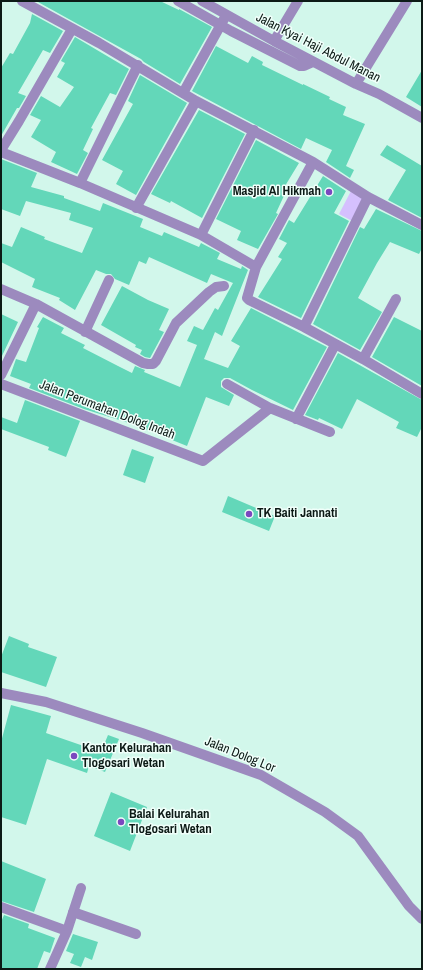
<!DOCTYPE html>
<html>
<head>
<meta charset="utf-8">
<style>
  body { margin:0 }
  #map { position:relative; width:423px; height:970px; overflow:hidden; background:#d2f7eb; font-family:"Archivo Narrow",sans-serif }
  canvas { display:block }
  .frame { position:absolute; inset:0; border:2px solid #0c1a16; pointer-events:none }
</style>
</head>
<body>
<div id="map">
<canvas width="423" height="970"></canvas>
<div class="frame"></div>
</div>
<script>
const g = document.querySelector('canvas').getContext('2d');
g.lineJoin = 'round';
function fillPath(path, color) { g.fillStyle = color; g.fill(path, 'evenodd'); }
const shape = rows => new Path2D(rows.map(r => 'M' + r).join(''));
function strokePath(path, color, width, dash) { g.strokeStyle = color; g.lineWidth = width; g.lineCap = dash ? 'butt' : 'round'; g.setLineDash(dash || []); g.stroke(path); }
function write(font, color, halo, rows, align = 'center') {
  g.font = font + ' "Archivo Narrow",sans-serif'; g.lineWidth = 3; g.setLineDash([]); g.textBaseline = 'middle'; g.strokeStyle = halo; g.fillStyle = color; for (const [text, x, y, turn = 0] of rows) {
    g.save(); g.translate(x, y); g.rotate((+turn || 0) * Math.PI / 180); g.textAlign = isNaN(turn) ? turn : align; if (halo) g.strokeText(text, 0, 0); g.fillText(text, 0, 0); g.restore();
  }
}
const green = shape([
  [352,189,370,199,356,223,339,214]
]);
const building = shape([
  [38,1,160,1,179,10,179,9,212,27,180,84,144,62,141,59,38,2],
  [32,14,63,31,50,53,43,50,18,93,26,96,19,108,17,108,1,136,1,68,10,53,13,54,30,23],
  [75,37,129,69,116,95,110,93,91,128,93,129,83,150,88,153,77,174,51,162,56,152,31,137,41,120,30,115,41,96,60,107,74,87,57,77,65,63,61,61,62,59],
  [216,46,248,63,252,56,263,62,262,65,303,85,303,84,330,97,329,99,346,107,343,115,365,124,346,166,354,170,350,178,326,162,332,150,306,138,301,149,192,91],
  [422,70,422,107,406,97],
  [140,75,187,103,136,195,116,184,123,171,102,160,133,104,128,101],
  [199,110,245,134,202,218,171,201,170,203,151,194],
  [256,140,299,163,285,186,288,187,276,213,278,214,258,249,237,240,241,231,216,219],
  [387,145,422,166,422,218,388,200,406,170,380,155],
  [1,159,37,173,31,187,64,196,64,198,100,211,103,203,143,219,140,227,162,236,164,232,199,247,201,243,220,253,217,259,241,269,242,266,248,270,222,336,215,332,204,359,228,368,240,346,231,341,251,308,327,347,293,410,252,390,230,378,224,378,221,381,221,387,234,395,229,406,206,397,187,446,132,424,84,409,29,388,31,384,10,376,16,359,26,362,39,328,37,327,43,317,64,328,61,333,85,345,83,348,118,366,132,373,135,366,145,370,144,372,180,387,197,345,187,341,194,326,203,330,215,308,218,310,233,283,211,274,207,283,149,257,146,264,139,261,129,285,115,279,111,274,106,274,96,270,75,310,59,300,60,298,32,287,35,279,1,262,1,243,12,247,21,227,45,237,44,239,82,253,93,228,69,220,71,213,26,201,20,216,1,209],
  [323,176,346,191,334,213,349,221,301,318,258,297,282,259,278,257,287,243,279,239,289,220,294,223],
  [376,209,422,231,422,248,419,254,390,242,377,263,358,298,382,312,360,350,313,324,360,227,364,229],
  [122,286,148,300,169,309,159,330,164,332,150,358,145,357,140,354,142,350,135,347,136,345,101,325],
  [1,314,18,322,1,358],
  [394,317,422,331,422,386,372,357],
  [338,353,422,400,422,427,417,437,396,428,399,422,357,399,342,429,319,418,318,420,305,415],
  [25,400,80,421,66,457,48,450,49,447,1,429,1,417,17,423],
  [132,449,154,457,145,483,123,475],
  [228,496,275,516,269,531,222,512],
  [9,636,29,644,28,647,57,657,46,687,1,672,1,657],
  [11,705,51,716,46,733,101,752,108,735,119,739,105,772,89,766,87,773,47,759,26,825,1,817,1,742],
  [111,792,147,807,130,851,94,836],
  [1,861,46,879,34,912,1,901],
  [4,915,29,924,28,928,55,938,50,953,44,951,37,969,1,969,1,922],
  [73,934,98,942,92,960,85,957,81,967,70,963,74,954,66,951]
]);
const minor = shape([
  [22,1,99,43,196,101,313,162,368,197,422,225],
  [178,1,231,31,300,66,304,66,313,62],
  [202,1,274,41,356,84,379,94,422,118],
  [274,41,298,1],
  [356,84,407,1],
  [183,93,224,19],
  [1,150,19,121,72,29],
  [1,152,80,183,201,235,256,267],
  [313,162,256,267,247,298,249,300,304,327,363,359,422,394],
  [80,183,138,65],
  [136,208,196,101],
  [201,235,254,130],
  [1,289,36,304,143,363,148,364,153,364,156,361,176,323,209,292,216,287,224,286],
  [304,327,368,197],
  [85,332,109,280],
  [363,359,396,299],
  [1,375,36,304],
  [1,384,203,461,270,408],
  [227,384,270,408,330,432],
  [296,419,335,345],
  [1,693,46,702,142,733,261,775,325,812,358,836,409,906,422,919],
  [1,907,67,931],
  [73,912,136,934],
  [50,969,67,931,81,888]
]);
const markers = [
  [329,192,4,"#7b48bf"],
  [249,514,4,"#7b48bf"],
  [74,756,4,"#7b48bf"],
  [121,822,4,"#7b48bf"]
];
const streetNames = [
  ["Jalan Kyai Haji Abdul Manan",318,48,27],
  ["Jalan Perumahan Dolog Indah",107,410,21],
  ["Jalan Dolog Lor",240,755,22]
];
const poiNames = [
  ["Masjid Al Hikmah",321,192,"right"],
  ["TK Baiti Jannati",257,514],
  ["Kantor Kelurahan",82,749],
  ["Tlogosari Wetan",82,764],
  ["Balai Kelurahan",129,815],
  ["Tlogosari Wetan",129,830]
];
fillPath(green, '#d5c0fe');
fillPath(building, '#63d7b9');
strokePath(minor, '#9c8abe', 10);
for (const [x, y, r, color] of markers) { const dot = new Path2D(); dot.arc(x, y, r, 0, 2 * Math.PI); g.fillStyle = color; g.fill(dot); strokePath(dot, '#f0fffa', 1.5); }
write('13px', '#0c1a16', '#f0fffa', streetNames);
write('bold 13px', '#0c1a16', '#f0fffa', poiNames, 'left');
</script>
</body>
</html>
